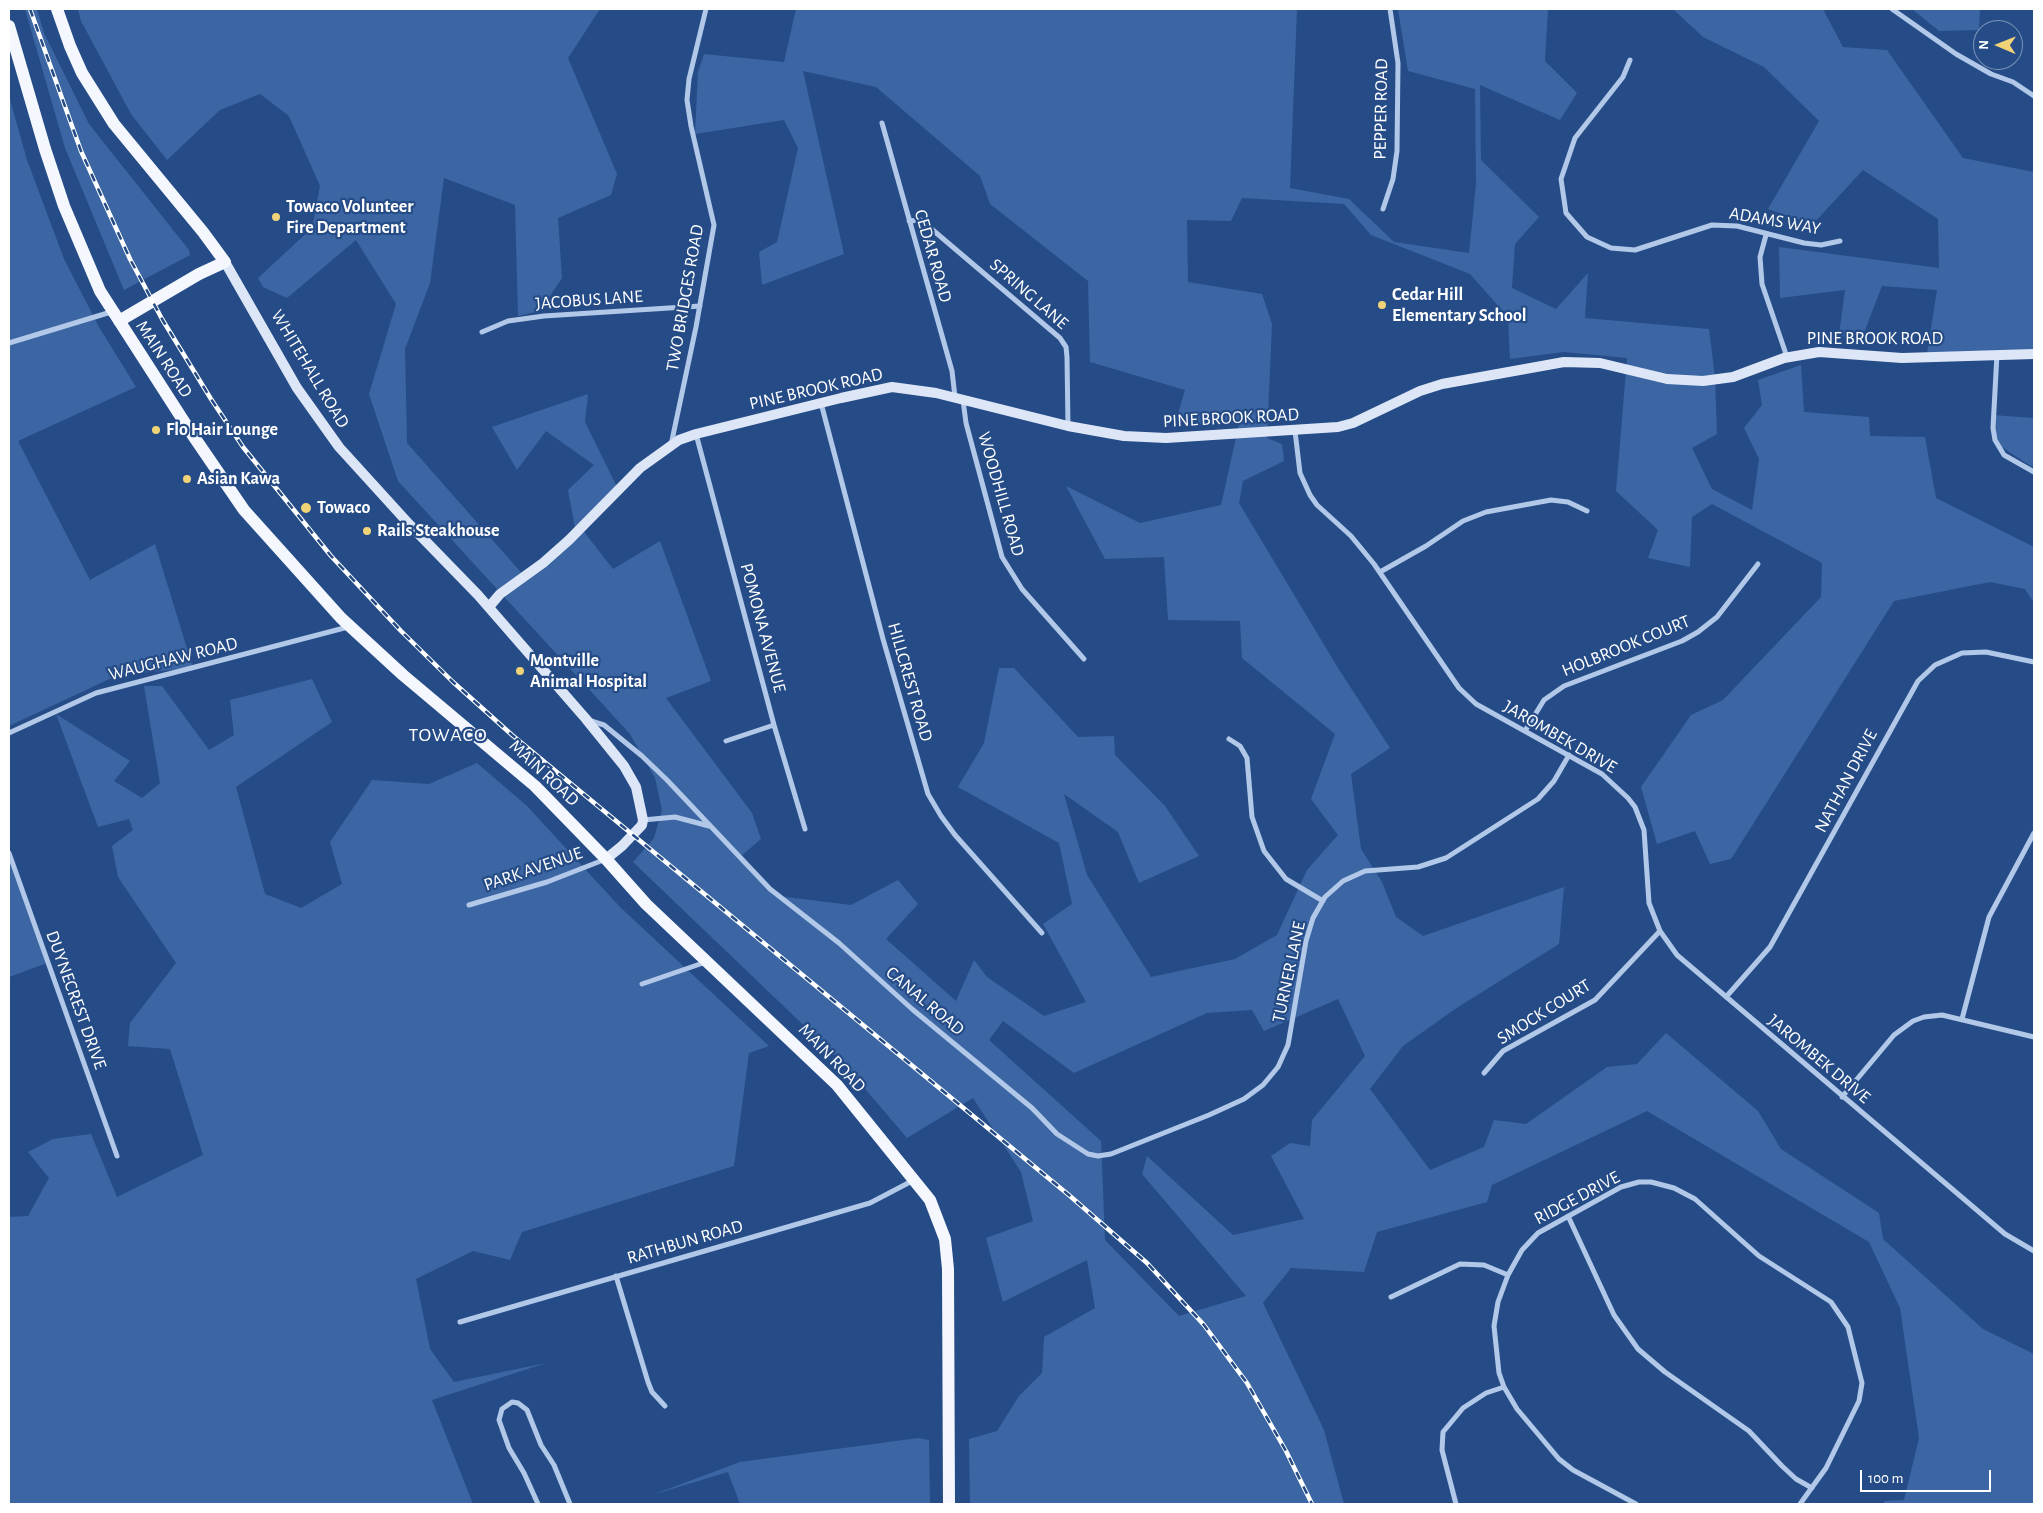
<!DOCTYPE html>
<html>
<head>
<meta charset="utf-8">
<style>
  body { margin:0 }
  #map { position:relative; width:2043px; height:1513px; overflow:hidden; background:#264c87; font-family:"Alegreya Sans",sans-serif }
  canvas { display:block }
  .frame { position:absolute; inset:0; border:10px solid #fff; pointer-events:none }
  .north { position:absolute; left:1973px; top:20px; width:50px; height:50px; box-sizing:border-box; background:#264c87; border:1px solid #7d94b7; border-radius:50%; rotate:271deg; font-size:14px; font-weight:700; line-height:20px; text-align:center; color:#fff }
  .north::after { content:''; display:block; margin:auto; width:18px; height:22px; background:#f1d377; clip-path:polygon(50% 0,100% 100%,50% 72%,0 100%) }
  .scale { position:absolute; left:1860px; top:1470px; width:131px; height:22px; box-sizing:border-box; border:2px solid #fff; border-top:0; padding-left:6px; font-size:15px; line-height:18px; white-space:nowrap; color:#fff; -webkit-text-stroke:4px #264c87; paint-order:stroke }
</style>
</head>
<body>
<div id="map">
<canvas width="2043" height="1513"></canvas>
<div class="frame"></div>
<div class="north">N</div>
<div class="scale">100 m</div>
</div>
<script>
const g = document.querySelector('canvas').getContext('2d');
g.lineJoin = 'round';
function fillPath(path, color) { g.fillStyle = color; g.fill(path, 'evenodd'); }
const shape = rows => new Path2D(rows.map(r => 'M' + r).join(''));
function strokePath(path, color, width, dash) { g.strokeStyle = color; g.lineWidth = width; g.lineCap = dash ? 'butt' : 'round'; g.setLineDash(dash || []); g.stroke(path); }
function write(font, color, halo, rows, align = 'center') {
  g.font = font + ' "Alegreya Sans",sans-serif'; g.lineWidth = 4.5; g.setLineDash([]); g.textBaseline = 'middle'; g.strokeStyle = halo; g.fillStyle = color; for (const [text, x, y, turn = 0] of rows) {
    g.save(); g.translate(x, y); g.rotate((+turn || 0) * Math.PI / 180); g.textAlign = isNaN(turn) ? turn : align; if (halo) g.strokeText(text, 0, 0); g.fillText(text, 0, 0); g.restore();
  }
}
const green = shape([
  [25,9,37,9,44,33,89,124,189,250,190,255,124,290,65,148],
  [78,9,600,9,568,58,617,174,611,195,558,218,562,278,540,311,518,316,515,205,444,178,430,283,405,349,407,443,526,578,576,533,568,490,594,465,546,431,517,470,492,427,588,394,585,422,618,489,581,528,613,569,660,541,711,681,666,698,752,813,761,839,740,857,778,896,851,905,898,880,918,904,886,939,956,1001,974,960,987,977,1044,1016,1086,1002,1043,924,1072,904,1059,843,958,787,984,743,999,668,1014,668,1078,737,1114,736,1115,755,1165,806,1199,856,1139,883,1118,832,1064,794,1087,875,1151,977,1235,959,1277,935,1307,870,1338,835,1311,799,1335,734,1242,658,1240,621,1168,620,1164,557,1105,559,1066,486,1140,523,1221,505,1239,424,1175,424,1185,390,1090,362,1088,281,990,204,980,176,876,87,803,71,844,254,762,285,759,252,777,242,798,148,784,120,695,134,698,72,704,54,784,62,796,9,1297,9,1290,188,1349,199,1394,242,1469,253,1476,184,1475,89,1408,71,1398,9,1548,9,1545,61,1577,93,1560,120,1480,85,1481,160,1539,217,1515,244,1512,288,1556,309,1588,273,1585,318,1709,329,1715,377,1717,434,1692,448,1712,489,1752,510,1759,459,1744,428,1762,405,1758,380,1801,365,1804,412,1869,417,1870,436,1925,437,1936,498,2034,547,2034,603,2025,589,1990,582,1894,601,1731,859,1710,864,1695,831,1657,844,1641,787,1691,715,1723,700,1821,597,1822,563,1712,504,1692,517,1690,567,1648,558,1658,530,1616,491,1627,358,1564,352,1510,359,1508,317,1470,274,1371,235,1344,204,1242,198,1231,221,1187,220,1188,282,1262,294,1272,324,1267,438,1282,444,1284,461,1243,481,1239,503,1338,668,1390,748,1351,774,1361,849,1382,882,1396,917,1423,936,1564,887,1559,944,1458,1007,1403,1046,1370,1089,1430,1170,1484,1147,1494,1120,1526,1124,1607,1067,1637,1064,1666,1033,1758,1111,1781,1149,1879,1213,1883,1239,1983,1329,2034,1354,2034,1504,1883,1504,1885,1501,1904,1500,1919,1438,1900,1308,1869,1242,1647,1111,1492,1185,1487,1202,1377,1232,1364,1272,1291,1268,1263,1303,1324,1430,1344,1504,970,1504,969,1439,997,1431,1019,1396,1042,1373,1044,1337,1095,1308,1087,1260,1003,1302,986,1238,1033,1221,1021,1172,973,1098,907,1138,842,1062,633,862,654,838,662,810,655,778,630,734,398,481,369,394,396,304,356,240,287,298,263,287,258,278,312,228,320,186,289,116,260,94,220,110,167,160,131,114,81,21],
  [1338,999,1365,1056,1312,1120,1310,1146,1290,1143,1271,1156,1304,1219,1233,1235,1147,1156,1142,1174,1246,1296,1179,1316,1105,1240,1101,1141,989,1040,1003,1021,1074,1073,1207,1013,1252,1010,1264,1031],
  [1673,9,1827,9,1824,11,1843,47,1887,50,1963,158,2034,172,2034,352,1927,353,1937,290,1882,286,1860,343,1839,335,1845,290,1780,298,1779,247,1939,268,1938,219,1863,170,1813,224,1768,209,1819,121,1764,67,1703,37],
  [1912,9,1980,9,1979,30,1939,31],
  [9,96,27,160,64,259,99,327,136,387,18,441,90,580,155,544,193,668,118,675,9,726],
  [1992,415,2034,418,2034,468,1997,444],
  [312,679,332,722,236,787,265,894,301,908,342,884,330,842,372,780,429,784,477,763,527,806,620,907,769,1046,749,1053,734,1166,522,1232,510,1260,473,1251,416,1279,430,1349,454,1382,546,1363,432,1400,473,1504,9,1504,9,1217,28,1216,49,1178,28,1152,53,1139,91,1134,117,1197,203,1155,170,1049,128,1046,130,1023,176,963,118,877,112,846,133,830,129,819,98,827,56,714,130,761,114,781,142,798,160,783,144,686,162,686,209,750,234,735,230,700],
  [9,861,47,963,9,977,10,910],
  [918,1438,929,1440,930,1504,740,1504,728,1472,652,1495,740,1462]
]);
const street = shape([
  [1892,9,1956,54,1991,74,2013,82,2034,96],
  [1630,60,1623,77,1575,138,1561,179,1566,213,1587,237,1611,248,1635,250,1712,225,1737,226,1804,243,1821,245,1840,241],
  [882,123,952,371,955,397],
  [1383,209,1393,179,1397,151,1398,63,1390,9],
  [909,221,921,220,1060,338,1066,347,1067,357,1068,426],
  [1766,235,1760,257,1762,284,1787,357],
  [482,332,508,321,544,316,700,306],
  [9,343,111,312],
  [1997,354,1993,428,1995,440,2004,455,2034,472],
  [963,400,966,423,1002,557,1022,589,1084,659],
  [821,403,883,639,928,794,941,816,955,835,1042,933],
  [1295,431,1300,473,1310,495,1317,505,1351,536,1374,564,1459,688,1476,704,1602,774,1628,798,1635,807,1644,830,1649,903,1660,931,1677,955,2005,1234,2034,1251],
  [696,434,774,725,805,829],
  [671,445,696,327,714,225,691,126,687,100,689,79,706,9],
  [1380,572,1426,546,1463,521,1486,512,1551,500,1568,502,1587,511],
  [588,720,604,725,642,756,667,780,770,889,839,943,912,1009,1032,1108,1057,1134,1088,1154,1098,1156,1111,1154,1209,1115,1244,1099,1263,1085,1278,1067,1288,1045,1306,941,1313,918,1325,897,1343,881,1365,871,1418,867,1446,858,1538,799,1554,781,1569,755],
  [1525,731,1544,700,1564,686,1682,641,1698,632,1717,617,1758,564],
  [9,733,96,693,348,627],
  [1229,739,1240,746,1247,758,1252,817,1264,851,1286,879,1323,901],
  [726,741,774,725],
  [643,820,675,817,709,826],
  [9,853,117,1156],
  [469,905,547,882,606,859],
  [642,984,706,962],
  [1726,997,1770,947,1918,681,1935,665,1962,653,1986,652,2034,662],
  [1962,1019,1989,917,2034,833],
  [1484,1073,1503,1051,1595,1000,1660,931],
  [1842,1097,1894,1035,1913,1021,1924,1017,1942,1015,2034,1037],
  [1568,1216,1614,1315,1638,1349,1665,1372,1749,1431,1782,1466,1796,1479,1812,1488],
  [616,1276,648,1382,652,1392,665,1406],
  [1391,1297,1460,1264,1484,1265,1508,1275],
  [460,1322,870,1203,914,1180],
  [538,1504,524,1473,509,1448,499,1420,502,1409,512,1402,518,1403,527,1410,541,1445,554,1465,570,1504],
  [1456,1504,1442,1450,1443,1432,1463,1408,1486,1393,1504,1387],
  [1636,1504,1573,1470,1559,1459,1517,1409,1504,1387,1499,1373,1494,1326,1498,1302,1508,1275,1522,1250,1538,1233,1621,1187,1639,1182,1651,1182,1674,1188,1695,1199,1759,1256,1831,1302,1848,1327,1862,1383,1859,1401,1826,1468,1800,1504]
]);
const secondary = shape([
  [225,262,297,388,339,447,409,524,478,595,586,719,624,766,636,787,643,820,642,825,622,846,606,859],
  [489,607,500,594,543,563,569,540,640,468,679,440,696,434,841,398,892,387,936,393,1068,426,1124,436,1166,438,1338,427,1353,423,1420,391,1442,384,1564,362,1600,363,1667,379,1703,381,1733,377,1784,358,1819,352,1902,358,2034,354]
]);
const primary = shape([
  [57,9,70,46,82,73,114,124,203,232,225,262,199,274,119,321],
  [9,26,45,149,64,206,100,291,192,434,244,510,341,618,403,675,535,786,606,859,646,904,837,1085,930,1200,945,1239,948,1269,949,1504]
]);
const rail = shape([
  [30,9,81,151,130,259,162,319,211,399,243,447,331,556,401,631,453,682,512,735,1070,1196,1147,1263,1204,1325,1247,1383,1286,1451,1312,1504]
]);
const markers = [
  [276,217,5,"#f1d377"],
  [1382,305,5,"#f1d377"],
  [156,430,5,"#f1d377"],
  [187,479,5,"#f1d377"],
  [306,508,6,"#f1d377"],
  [367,531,5,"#f1d377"],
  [520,671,5,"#f1d377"]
];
const streetNames = [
  ["PEPPER ROAD",1381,109,-89],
  ["ADAMS WAY",1775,221,10],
  ["CEDAR ROAD",933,256,74],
  ["SPRING LANE",1029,294,41],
  ["TWO BRIDGES ROAD",685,298,-80],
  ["JACOBUS LANE",589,300,-4],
  ["PINE BROOK ROAD",1875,339],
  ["MAIN ROAD",164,359,57],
  ["WHITEHALL ROAD",310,369,59],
  ["PINE BROOK ROAD",816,389,-13],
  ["PINE BROOK ROAD",1231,418,-3],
  ["WOODHILL ROAD",1001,494,74],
  ["POMONA AVENUE",763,628,75],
  ["HOLBROOK COURT",1626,646,-22],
  ["WAUGHAW ROAD",173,659,-14],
  ["HILLCREST ROAD",910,682,74],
  ["JAROMBEK DRIVE",1560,737,30],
  ["MAIN ROAD",544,773,43],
  ["NATHAN DRIVE",1846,781,-62],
  ["PARK AVENUE",533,869,-19],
  ["TURNER LANE",1289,972,-78],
  ["DUYNECREST DRIVE",76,1000,70],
  ["CANAL ROAD",925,1001,40],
  ["SMOCK COURT",1544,1012,-32],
  ["MAIN ROAD",832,1058,46],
  ["JAROMBEK DRIVE",1819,1059,40],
  ["RIDGE DRIVE",1577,1198,-28],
  ["RATHBUN ROAD",685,1242,-16]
];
const poiNames = [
  ["Towaco Volunteer",286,207],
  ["Fire Department",286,228],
  ["Cedar Hill",1392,295],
  ["Elementary School",1392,316],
  ["Flo Hair Lounge",166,430],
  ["Asian Kawa",197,479],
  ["Towaco",317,508],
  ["Rails Steakhouse",377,531],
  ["Montville",530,661],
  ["Animal Hospital",530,682]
];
const quarterNames = [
  ["TOWACO",448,735]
];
fillPath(green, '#3b66a3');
strokePath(street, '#b2c8e8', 5);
strokePath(secondary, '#dce6f7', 10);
strokePath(primary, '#f4f7fe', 12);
strokePath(rail, '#fff', 4.5);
strokePath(rail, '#264c87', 2.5, [8]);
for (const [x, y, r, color] of markers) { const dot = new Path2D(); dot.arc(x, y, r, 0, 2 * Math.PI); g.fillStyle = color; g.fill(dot); strokePath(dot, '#264c87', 2); }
write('18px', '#fff', '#264c87', streetNames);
write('bold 18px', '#fff', '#264c87', poiNames, 'left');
g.letterSpacing = '1px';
write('20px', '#fff', '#264c87', quarterNames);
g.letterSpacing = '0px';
</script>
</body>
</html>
